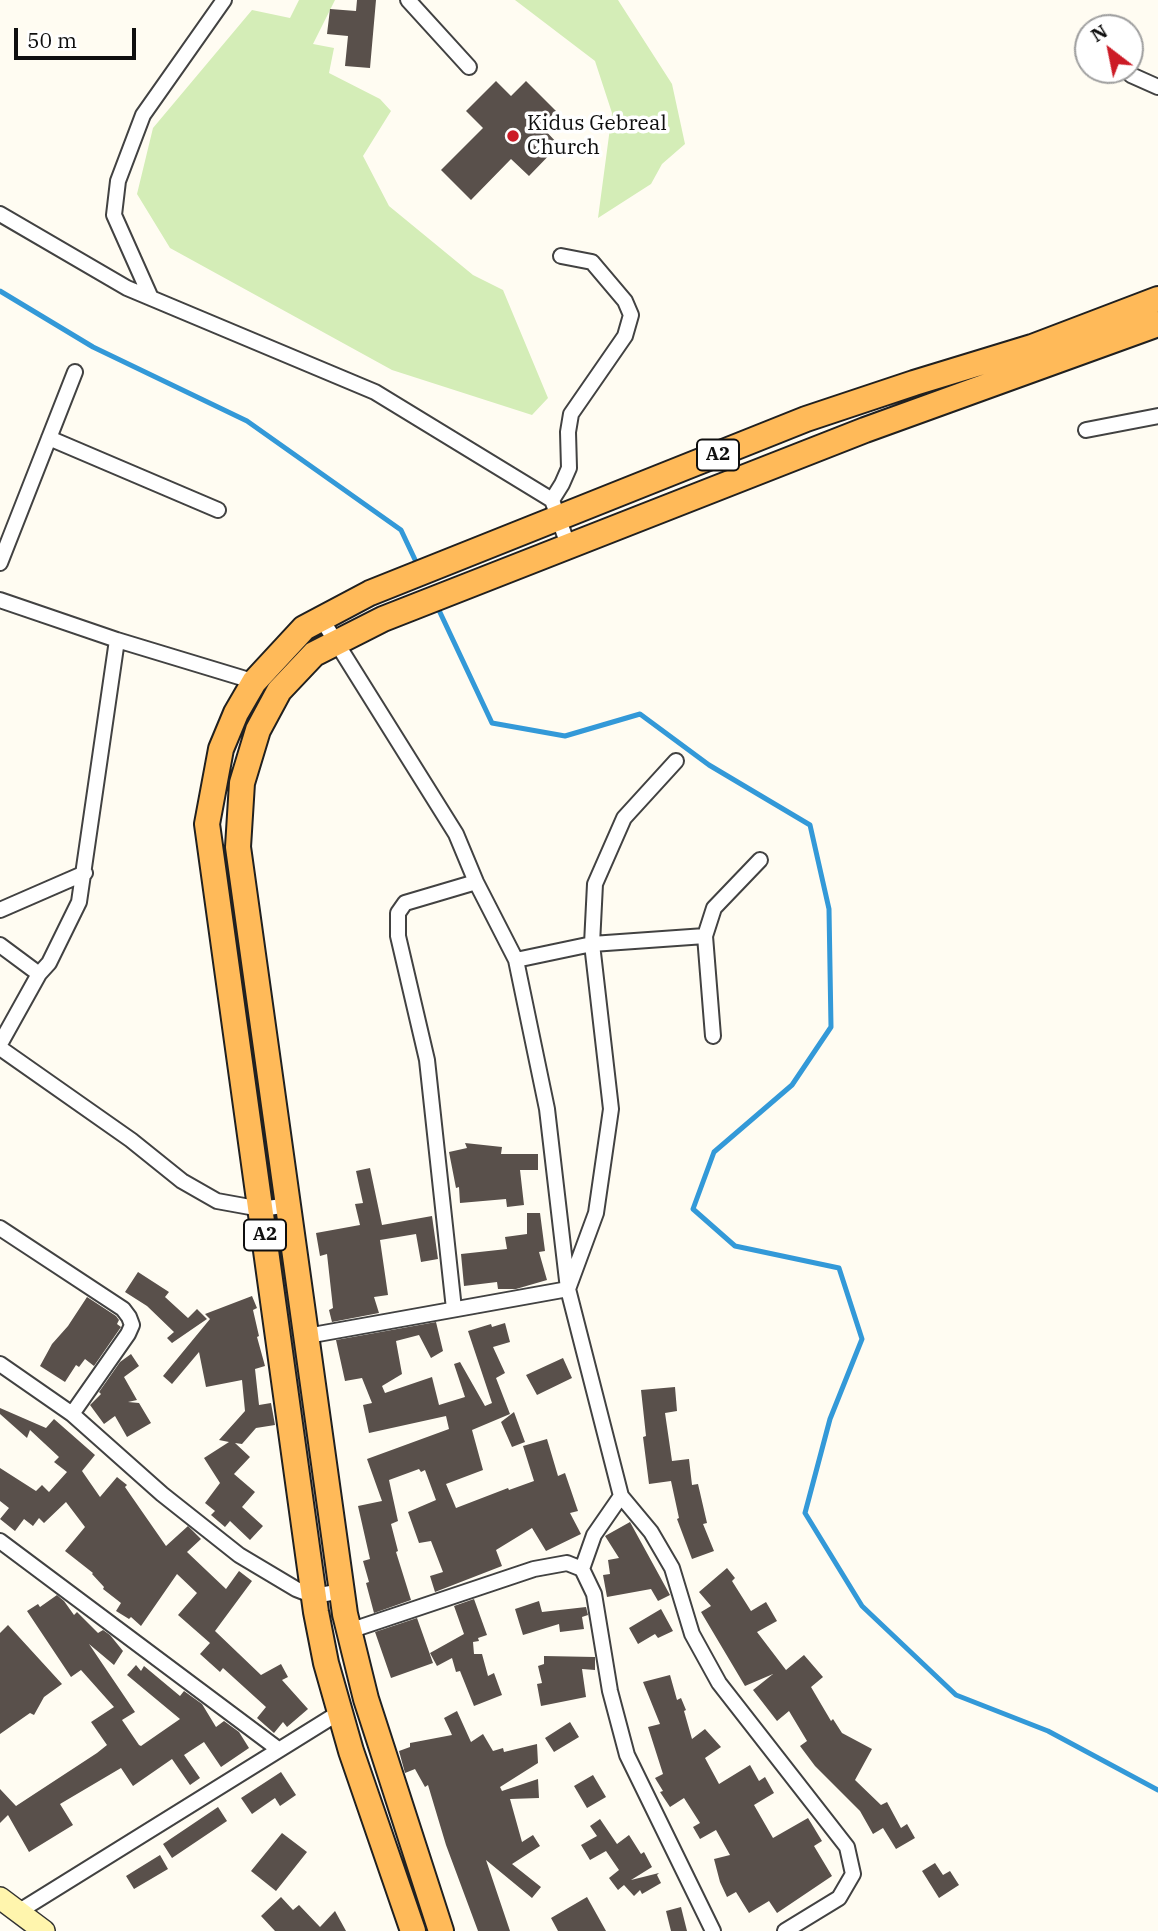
<!DOCTYPE html>
<html>
<head>
<meta charset="utf-8">
<style>
  body { margin:0 }
  #map { position:relative; width:1158px; height:1931px; overflow:hidden; background:#fffcf2; font-family:"IBM Plex Serif",serif }
  canvas { display:block }
  .north { position:absolute; left:1074px; top:14px; width:70px; height:70px; box-sizing:border-box; background:#fff; border:2px solid #9f9f9f; border-radius:50%; rotate:328deg; font-size:19px; font-weight:700; line-height:28px; text-align:center; color:#0f0f0f }
  .north::after { content:''; display:block; margin:auto; width:24px; height:32px; background:#cc1b26; clip-path:polygon(50% 0,100% 100%,50% 72%,0 100%) }
  .scale { position:absolute; left:14px; top:28px; width:122px; height:32px; box-sizing:border-box; border:4px solid #0f0f0f; border-top:0; padding-left:9px; font-size:21px; line-height:24px; white-space:nowrap; color:#0f0f0f; -webkit-text-stroke:5px #fff; paint-order:stroke }
</style>
</head>
<body>
<div id="map">
<canvas width="1158" height="1931"></canvas>
<div class="north">N</div>
<div class="scale">50 m</div>
</div>
<script>
const g = document.querySelector('canvas').getContext('2d');
g.lineJoin = 'round';
function fillPath(path, color) { g.fillStyle = color; g.fill(path, 'evenodd'); }
const shape = rows => new Path2D(rows.map(r => 'M' + r).join(''));
function strokePath(path, color, width, dash) { g.strokeStyle = color; g.lineWidth = width; g.lineCap = dash ? 'butt' : 'round'; g.setLineDash(dash || []); g.stroke(path); }
function write(font, color, halo, rows, align = 'center') {
  g.font = font + ' "IBM Plex Serif",serif'; g.lineWidth = 7; g.setLineDash([]); g.textBaseline = 'middle'; g.strokeStyle = halo; g.fillStyle = color; for (const [text, x, y, turn = 0] of rows) {
    g.save(); g.translate(x, y); g.rotate((+turn || 0) * Math.PI / 180); g.textAlign = isNaN(turn) ? turn : align; if (halo) g.strokeText(text, 0, 0); g.fillText(text, 0, 0); g.restore();
  }
}
const green = shape([
  [299,0,335,0,313,44,334,48,329,73,380,99,391,111,363,156,389,206,473,275,503,290,548,398,532,415,392,370,170,248,137,194,153,128,252,10,290,18],
  [515,0,618,0,672,84,685,144,662,164,651,184,598,218,612,113,595,61]
]);
const stream = shape([
  [0,291,93,347,247,421,401,530,418,566],
  [437,606,492,723,565,736,640,714,709,765,810,825,829,909,831,1027,792,1085,714,1152,693,1209,735,1246,839,1268,862,1339,830,1419,805,1513,862,1606,956,1695,1048,1731,1158,1790]
]);
const building = shape([
  [357,0,376,0,370,68,345,66,348,36,327,34,330,9,356,11],
  [496,81,511,96,526,81,556,111,541,126,559,145,529,176,511,159,471,200,441,170,483,128,466,111],
  [465,1143,502,1147,501,1154,538,1154,538,1170,520,1170,524,1205,507,1207,506,1199,460,1203,459,1187,456,1188,449,1152,467,1148],
  [370,1168,382,1225,432,1216,438,1259,421,1262,416,1234,380,1240,388,1295,374,1297,379,1313,332,1322,329,1310,333,1308,327,1254,320,1256,316,1233,360,1225,355,1204,363,1203,356,1171],
  [527,1213,540,1213,545,1251,539,1252,547,1280,516,1289,498,1289,497,1282,464,1286,461,1254,507,1249,505,1237,527,1234],
  [138,1272,169,1292,165,1297,188,1318,197,1309,207,1319,172,1343,167,1338,174,1332,147,1306,125,1292],
  [252,1296,257,1308,253,1310,259,1336,257,1337,265,1366,255,1369,259,1405,271,1403,275,1425,256,1428,242,1444,235,1443,250,1457,234,1474,255,1492,242,1507,263,1526,250,1540,230,1521,225,1527,211,1515,215,1511,205,1503,220,1483,204,1458,229,1442,219,1440,245,1411,242,1380,206,1387,199,1352,172,1384,163,1376,210,1319,205,1314],
  [87,1297,116,1316,119,1320,117,1324,121,1327,94,1366,85,1359,79,1367,76,1365,65,1382,40,1366,52,1344,68,1326],
  [436,1322,443,1351,431,1358,419,1335,396,1341,402,1374,382,1386,385,1393,432,1377,439,1405,465,1397,454,1364,460,1362,485,1406,492,1403,468,1331,491,1324,492,1327,505,1323,510,1342,493,1347,505,1373,496,1378,510,1414,472,1430,483,1470,446,1484,456,1508,508,1488,509,1490,534,1481,523,1446,547,1439,558,1476,565,1473,578,1511,570,1513,581,1534,546,1551,532,1528,496,1550,502,1566,435,1592,430,1576,443,1572,431,1541,419,1543,408,1512,436,1500,425,1470,421,1472,419,1469,389,1480,398,1521,391,1524,398,1551,396,1552,411,1600,374,1613,366,1583,369,1582,363,1561,370,1559,358,1506,382,1501,367,1459,449,1429,446,1416,369,1433,363,1405,372,1403,362,1378,345,1381,336,1340],
  [131,1354,139,1366,124,1377,137,1400,128,1402,139,1403,151,1423,127,1437,115,1416,104,1424,90,1405,101,1394,99,1392,120,1362],
  [563,1358,572,1378,537,1395,526,1375],
  [675,1387,677,1411,665,1413,672,1461,689,1459,692,1485,698,1484,707,1523,703,1524,714,1551,692,1559,677,1519,679,1518,671,1481,649,1484,643,1437,646,1436,641,1390],
  [0,1408,46,1428,54,1419,95,1455,82,1471,100,1497,117,1477,127,1485,125,1487,166,1546,188,1526,201,1539,187,1552,226,1589,239,1571,252,1581,215,1631,261,1675,281,1664,288,1677,282,1680,308,1709,287,1727,283,1722,274,1733,257,1718,266,1707,223,1668,220,1672,200,1654,210,1643,178,1615,197,1593,177,1574,141,1626,131,1617,129,1619,116,1611,121,1603,103,1589,104,1587,92,1574,93,1573,65,1551,85,1527,66,1502,44,1523,39,1518,33,1526,24,1519,15,1531,0,1519,9,1508,0,1501,0,1468,36,1491,42,1485,49,1492,67,1472,54,1462,59,1457,30,1430,27,1438,0,1414],
  [514,1412,525,1442,512,1447,501,1422],
  [630,1522,670,1595,658,1601,651,1589,607,1597,603,1575,610,1574,608,1560,619,1558,605,1536],
  [727,1568,735,1578,732,1581,751,1611,766,1602,777,1621,757,1632,786,1670,804,1655,823,1677,811,1687,831,1721,833,1719,842,1733,872,1749,855,1780,881,1805,887,1802,901,1828,907,1824,915,1838,896,1849,883,1828,873,1834,860,1811,815,1766,800,1746,807,1741,789,1711,777,1721,753,1690,773,1674,745,1686,701,1612,711,1606,699,1592],
  [57,1595,64,1601,74,1615,77,1612,98,1633,103,1630,110,1635,123,1651,114,1665,89,1644,135,1712,122,1720,139,1745,141,1746,180,1719,127,1675,136,1665,141,1671,144,1666,180,1696,184,1691,202,1704,216,1727,224,1721,239,1732,249,1748,221,1767,204,1742,184,1755,200,1778,190,1785,172,1759,133,1786,121,1768,60,1804,73,1825,29,1852,8,1815,0,1823,0,1789,16,1806,97,1753,107,1745,91,1722,114,1707,81,1670,71,1677,27,1611,38,1604,40,1607],
  [474,1599,487,1635,478,1638,479,1641,473,1642,474,1654,482,1654,488,1676,494,1673,502,1695,474,1706,460,1671,456,1672,452,1658,437,1666,430,1653,464,1634,454,1606],
  [539,1601,542,1612,586,1607,588,1615,582,1617,584,1629,560,1632,559,1624,523,1635,515,1609],
  [661,1609,673,1631,658,1638,655,1634,638,1644,629,1628],
  [417,1618,433,1663,391,1678,375,1632],
  [8,1625,62,1684,44,1697,34,1715,30,1713,0,1734,0,1633],
  [544,1656,595,1657,595,1670,582,1669,586,1697,541,1706,537,1684,542,1683,538,1666,544,1664],
  [670,1675,677,1700,681,1698,686,1710,684,1711,692,1739,705,1729,721,1747,705,1758,719,1784,750,1765,759,1781,765,1777,774,1793,754,1805,773,1838,808,1818,822,1841,814,1846,832,1876,777,1913,769,1901,749,1913,736,1892,727,1897,720,1882,714,1859,730,1855,716,1830,700,1839,693,1827,700,1823,684,1798,670,1807,660,1792,663,1791,655,1778,663,1774,648,1727,660,1724,643,1682],
  [457,1711,471,1742,483,1734,493,1751,503,1748,504,1752,537,1744,538,1763,500,1787,502,1791,538,1779,539,1798,510,1799,522,1842,533,1835,540,1846,512,1864,541,1887,532,1898,486,1860,510,1931,478,1931,446,1845,428,1785,425,1787,415,1769,405,1773,399,1751,410,1747,410,1743,452,1735,444,1718],
  [570,1722,579,1737,554,1752,545,1738],
  [281,1772,296,1795,280,1806,275,1798,252,1814,241,1798],
  [593,1775,606,1797,587,1808,574,1786],
  [218,1807,227,1821,172,1858,163,1844],
  [600,1819,617,1844,629,1835,641,1854,644,1852,652,1867,631,1880,659,1873,657,1875,661,1883,642,1894,640,1890,634,1896,624,1885,618,1890,609,1878,619,1870,606,1851,590,1860,581,1845,597,1836,590,1826],
  [282,1833,307,1852,276,1891,251,1871],
  [160,1855,168,1869,134,1889,126,1876],
  [935,1863,943,1875,950,1871,959,1885,939,1898,922,1871],
  [281,1897,293,1910,299,1905,320,1927,335,1911,346,1931,275,1931,261,1916],
  [587,1897,606,1931,558,1931,551,1918],
  [681,1907,687,1931,671,1931,666,1911]
]);
const minor = shape([
  [408,0,469,67],
  [1131,75,1158,87],
  [0,214,127,288,375,392,552,500,568,545],
  [151,298,114,215,118,181,143,115,224,0],
  [1086,430,1158,416],
  [49,438,218,510],
  [552,500,562,484,569,468,568,432,571,414,625,336,631,315,625,301,592,262,561,256],
  [0,563,75,372],
  [0,600,117,640,259,683],
  [321,618,456,834,476,882,516,960,547,1109,568,1289,621,1496,651,1532,672,1568,692,1634,719,1683,847,1847,853,1874,839,1898,785,1931],
  [0,910,85,873],
  [0,945,39,974],
  [516,960,592,944,705,936],
  [713,1036,705,936,714,908,760,860],
  [0,1044,39,974,49,963,79,902,117,640],
  [0,1048,131,1140,182,1181,217,1201,261,1209,289,1205],
  [0,1228,123,1309,129,1317,132,1325,128,1334,72,1414],
  [454,1309,427,1060,398,936,398,913,405,903,476,882],
  [307,1336,568,1289,596,1213,611,1109,592,944,595,884,624,818,676,761],
  [0,1364,72,1414,162,1494,239,1555,296,1589,314,1596,342,1591],
  [0,1541,278,1749],
  [582,1569,594,1535,621,1496],
  [349,1631,534,1569,567,1563,582,1569,594,1594,610,1691,627,1755,713,1931],
  [18,1912,340,1712]
]);
const secondary = shape([
  [0,1898,44,1931]
]);
const trunk = shape([
  [413,1931,351,1751,326,1663,316,1612,207,824,221,749,236,713,254,682,304,628,370,593,806,419,914,383,1032,347,1158,299],
  [441,1931,366,1699,345,1614,238,847,242,783,258,730,279,691,314,654,383,619,865,430,1158,324]
]);
const markers = [
  [513,136,7,"#cc1b26"]
];
const shields = [
  [718,455,42],
  [265,1235,42]
];
const shieldNames = [
  ["A2",718,455],
  ["A2",265,1235]
];
const poiNames = [
  ["Kidus Gebreal",527,124],
  ["Church",527,148]
];
fillPath(green, '#d4edb7');
strokePath(stream, '#3399d8', 5);
fillPath(building, '#59504b');
strokePath(minor, '#424242', 18);
strokePath(secondary, '#313131', 24);
strokePath(trunk, '#202020', 28);
strokePath(minor, '#fff', 14);
strokePath(secondary, '#fff5ad', 21);
strokePath(trunk, '#ffba59', 24);
for (const [x, y, r, color] of markers) { const dot = new Path2D(); dot.arc(x, y, r, 0, 2 * Math.PI); g.fillStyle = color; g.fill(dot); strokePath(dot, '#fff', 2.5); }
for (const [x, y, w] of shields) { const box = new Path2D(); box.roundRect(x - w / 2, y - 15.5, w, 31, 5); g.fillStyle = '#fff'; g.fill(box); strokePath(box, '#0f0f0f', 2); }
write('bold 19px', '#0f0f0f', null, shieldNames);
write('21px', '#0f0f0f', '#fff', poiNames, 'left');
</script>
</body>
</html>
